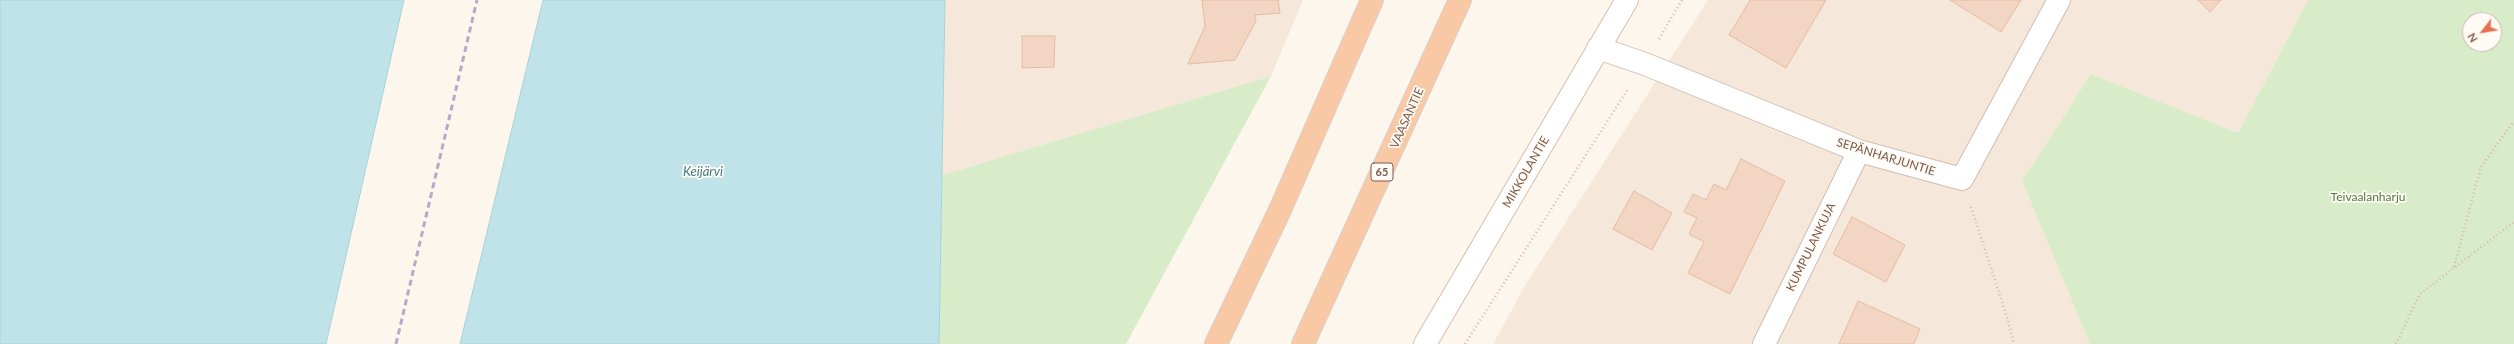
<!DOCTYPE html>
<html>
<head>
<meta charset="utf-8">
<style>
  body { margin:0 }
  #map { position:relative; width:2514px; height:344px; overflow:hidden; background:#fdf6ec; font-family:Lato,sans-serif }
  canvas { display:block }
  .north { position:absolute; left:2462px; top:12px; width:40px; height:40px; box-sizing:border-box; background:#fffaf3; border:1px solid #cabbb1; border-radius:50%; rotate:239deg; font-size:11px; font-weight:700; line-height:16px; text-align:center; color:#7a5c4d }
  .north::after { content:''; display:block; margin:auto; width:14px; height:18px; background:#e76f51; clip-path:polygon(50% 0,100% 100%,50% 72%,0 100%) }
</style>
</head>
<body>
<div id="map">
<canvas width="2514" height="344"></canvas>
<div class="north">N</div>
</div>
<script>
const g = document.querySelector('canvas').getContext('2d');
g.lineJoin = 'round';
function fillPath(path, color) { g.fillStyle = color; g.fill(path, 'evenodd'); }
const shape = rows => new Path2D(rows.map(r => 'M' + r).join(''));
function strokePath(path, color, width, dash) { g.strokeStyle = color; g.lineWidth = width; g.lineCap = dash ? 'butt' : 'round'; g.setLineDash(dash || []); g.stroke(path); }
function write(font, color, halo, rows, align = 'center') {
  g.font = font + ' Lato,sans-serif'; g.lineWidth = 3.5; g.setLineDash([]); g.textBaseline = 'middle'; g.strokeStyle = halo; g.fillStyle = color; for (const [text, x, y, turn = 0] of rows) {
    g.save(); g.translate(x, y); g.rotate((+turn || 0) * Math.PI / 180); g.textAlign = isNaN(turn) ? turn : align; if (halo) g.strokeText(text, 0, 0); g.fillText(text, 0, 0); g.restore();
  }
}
const residential = shape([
  [945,0,1303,0,1271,76,942,175],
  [1708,0,2308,0,2238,133,2091,74,2022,181,2090,344,1493,344,1526,284]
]);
const green = shape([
  [2308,0,2514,0,2514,344,2090,344,2022,181,2091,74,2238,133],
  [2470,20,2494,20,2494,44,2470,44],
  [1271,76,1126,344,939,344,942,175]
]);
const water = shape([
  [0,0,404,0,326,344,0,344,0,0],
  [543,0,945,0,939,344,460,344,543,0]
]);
const building = shape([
  [1202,0,1278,0,1280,13,1255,15,1256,21,1235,60,1188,64,1205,26,1202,0],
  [1750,0,1826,0,1786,68,1729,35,1750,0],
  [1950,0,2021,0,2001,32,1950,0],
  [2198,0,2221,0,2210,12,2198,0],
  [1022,36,1055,36,1054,67,1022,68,1022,36],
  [1741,159,1785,181,1730,294,1688,273,1704,242,1689,234,1697,218,1684,212,1693,194,1706,200,1714,184,1726,190,1741,159],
  [1634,191,1672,213,1652,250,1613,229,1634,191],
  [1852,217,1905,245,1886,282,1833,254,1852,217],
  [1858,301,1920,329,1914,344,1839,344,1858,301]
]);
const path = shape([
  [1659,39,1682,0],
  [1971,207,2007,317,2014,344],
  [2454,267,2481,167,2514,121],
  [1465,344,1628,89],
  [2396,344,2420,294,2514,222]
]);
const minor = shape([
  [1598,48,1645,64,1859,151,1962,179,2059,0],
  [1764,344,1859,151]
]);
const secondary = shape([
  [1425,344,1627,0]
]);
const trunk = shape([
  [1216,344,1280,210,1372,0],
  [1303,344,1460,0]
]);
const rail = shape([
  [396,344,477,0]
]);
const shields = [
  [1382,172,22]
];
const shieldNames = [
  ["65",1382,172]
];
const streetNames = [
  ["VAASANTIE",1407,118,-66],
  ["SEPÄNHARJUNTIE",1886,157,17],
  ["MIKKOLANTIE",1526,172,-60],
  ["KUMPULANKUJA",1811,247,-64]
];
const parkNames = [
  ["Teivaalanharju",2368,197]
];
const waterNames = [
  ["Keijärvi",703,172]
];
fillPath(residential, '#f5e8da');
fillPath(green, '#d8ecc9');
fillPath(water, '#bfe3e8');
strokePath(water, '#a5d3da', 1);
fillPath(building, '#f3d5c3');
strokePath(building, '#e6bba3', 1);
strokePath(minor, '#d1beb0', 24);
strokePath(secondary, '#d6c0b0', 24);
strokePath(trunk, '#dad1cd', 24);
strokePath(path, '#d9b8a5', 2.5, [1, 3]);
strokePath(minor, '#fff', 22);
strokePath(secondary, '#fff', 22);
strokePath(trunk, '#f9c8a4', 22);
strokePath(rail, '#b9a8c9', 3, [6, 4]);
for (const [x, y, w] of shields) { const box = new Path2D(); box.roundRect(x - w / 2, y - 9, w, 18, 3); g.fillStyle = '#fffaf3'; g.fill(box); strokePath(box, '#7a5c4d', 1); }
write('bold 11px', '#7a5c4d', null, shieldNames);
write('12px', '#7a5c4d', '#fffaf3', streetNames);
write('12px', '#537a41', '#fffaf3', parkNames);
write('italic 13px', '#437c86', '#fffaf3', waterNames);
</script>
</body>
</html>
